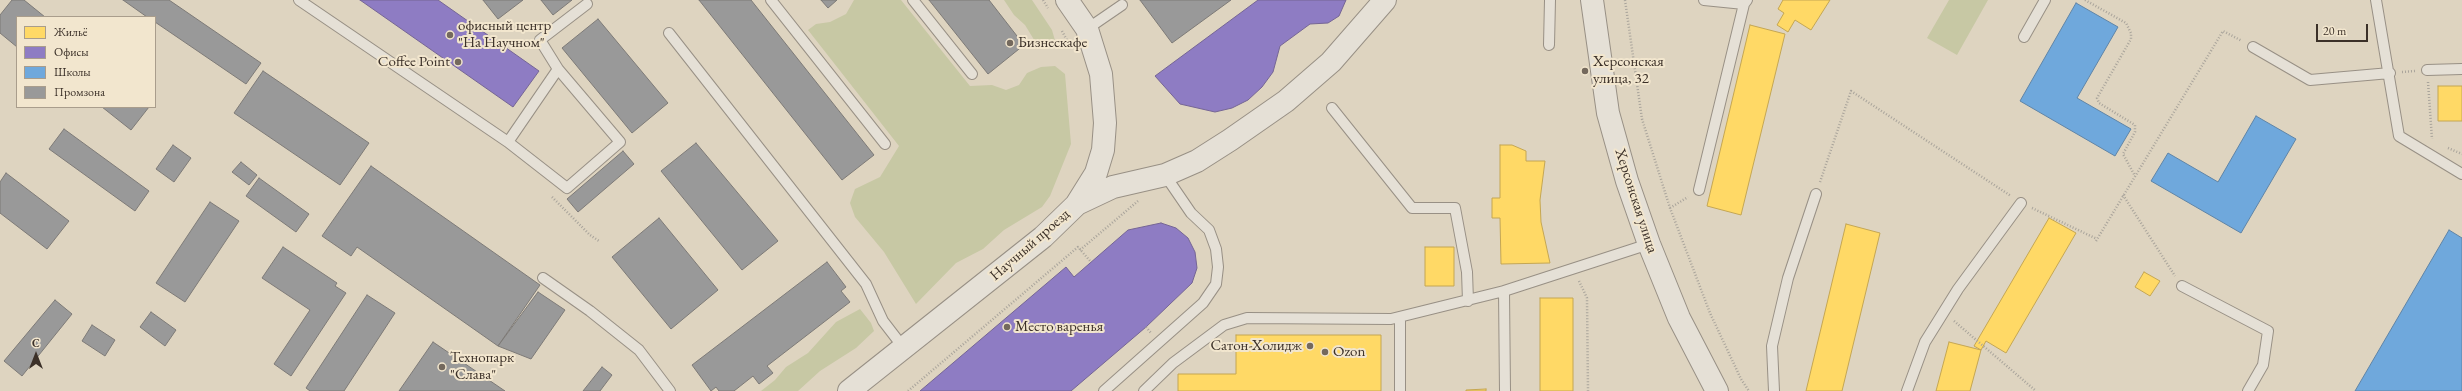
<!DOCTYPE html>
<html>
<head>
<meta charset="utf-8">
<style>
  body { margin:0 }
  #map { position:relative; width:2462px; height:391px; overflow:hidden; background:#ded4c0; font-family:"EB Garamond",serif }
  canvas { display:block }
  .legend { position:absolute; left:16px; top:16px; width:140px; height:92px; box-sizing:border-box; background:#f2e6ce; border:1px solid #a99d8c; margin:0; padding:5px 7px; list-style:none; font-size:12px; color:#3b3028 }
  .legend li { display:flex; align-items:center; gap:8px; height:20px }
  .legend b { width:20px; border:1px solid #a99d8c }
  .north { position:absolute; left:16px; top:335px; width:40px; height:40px; -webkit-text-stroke:3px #f2e6ce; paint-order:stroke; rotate:0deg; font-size:11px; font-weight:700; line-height:16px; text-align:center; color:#3b3028 }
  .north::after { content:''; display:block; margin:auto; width:14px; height:18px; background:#3b3028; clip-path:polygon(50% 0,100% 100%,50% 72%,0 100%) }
  .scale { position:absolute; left:2316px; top:24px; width:52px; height:18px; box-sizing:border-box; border:2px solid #3b3028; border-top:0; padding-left:5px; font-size:12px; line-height:14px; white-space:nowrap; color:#3b3028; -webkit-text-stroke:3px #f2e6ce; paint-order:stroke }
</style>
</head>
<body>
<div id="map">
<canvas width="2462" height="391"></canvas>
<ul class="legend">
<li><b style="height:11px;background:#ffd966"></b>Жильё</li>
<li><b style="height:11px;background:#8e7cc3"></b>Офисы</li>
<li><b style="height:11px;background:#6fa8dc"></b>Школы</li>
<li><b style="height:11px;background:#999"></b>Промзона</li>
</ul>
<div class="north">С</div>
<div class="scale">20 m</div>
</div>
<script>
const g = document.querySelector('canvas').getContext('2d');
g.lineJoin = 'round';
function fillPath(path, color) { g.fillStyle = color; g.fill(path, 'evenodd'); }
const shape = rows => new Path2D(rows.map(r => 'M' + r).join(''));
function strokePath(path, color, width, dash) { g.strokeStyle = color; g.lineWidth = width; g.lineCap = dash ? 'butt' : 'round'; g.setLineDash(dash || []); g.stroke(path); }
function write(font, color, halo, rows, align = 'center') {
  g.font = font + ' "EB Garamond",serif'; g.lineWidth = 4; g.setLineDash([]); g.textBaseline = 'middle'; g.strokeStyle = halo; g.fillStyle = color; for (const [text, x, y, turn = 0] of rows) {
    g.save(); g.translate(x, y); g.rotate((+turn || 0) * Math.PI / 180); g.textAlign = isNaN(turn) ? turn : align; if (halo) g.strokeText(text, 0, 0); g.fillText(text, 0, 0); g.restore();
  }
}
const green = shape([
  [854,0,901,0,970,86,992,85,1006,90,1019,85,1027,73,1041,67,1055,66,1065,74,1071,144,1050,196,1042,207,1004,230,983,249,956,263,916,304,884,252,855,217,850,203,855,189,880,177,899,146,808,30,816,24,830,22,846,14],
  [1004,0,1032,0,1052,30,1056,44,1036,43,1025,25,1014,15],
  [1949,0,1988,0,1957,55,1927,38],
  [860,309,871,323,874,331,856,348,820,371,798,391,761,391,775,380,786,367,808,353,836,322]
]);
const homes = shape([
  [1783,0,1830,0,1811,30,1795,20,1788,32,1777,25,1784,13,1778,9,1783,0],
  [1750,25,1785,34,1741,215,1707,206,1750,25],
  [2438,86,2462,86,2462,121,2438,121,2438,86],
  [1500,145,1512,145,1526,151,1526,161,1545,161,1540,200,1541,222,1550,263,1501,264,1500,218,1492,218,1492,198,1500,198,1500,145],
  [2049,218,2076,233,2006,353,1986,341,1981,350,1974,346,2049,218],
  [1846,224,1880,233,1842,391,1806,391,1846,224],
  [1425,247,1454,247,1454,286,1425,286,1425,247],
  [2144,272,2160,281,2150,296,2135,287,2144,272],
  [1540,298,1573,298,1573,391,1540,391,1540,298],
  [1236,335,1381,335,1381,391,1178,391,1178,374,1236,374,1236,335],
  [1949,342,1981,350,1970,391,1936,391,1949,342],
  [1486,389,1486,391,1466,391,1466,390,1486,389]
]);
const offices = shape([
  [360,0,438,0,539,71,513,107,360,0],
  [1258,0,1346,0,1339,16,1328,23,1310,24,1280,46,1273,72,1262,87,1248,100,1232,108,1215,112,1180,104,1155,76,1258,0],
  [1161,223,1176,228,1188,238,1195,252,1197,268,1192,283,1146,327,1071,391,920,391,1066,267,1074,277,1128,230,1161,223]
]);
const schools = shape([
  [2076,3,2118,27,2077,98,2131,129,2115,156,2020,101,2076,3],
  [2256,116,2296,139,2241,233,2151,181,2168,153,2218,182,2256,116],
  [2449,230,2462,238,2462,391,2355,391,2449,230]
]);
const industry = shape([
  [12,0,24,0,45,17,17,17,17,47,0,33,0,15,12,0],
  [123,0,169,0,261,63,246,84,155,22,155,17,147,17,123,0],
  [483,0,523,0,498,19,483,0],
  [541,0,572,0,553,15,541,0],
  [699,0,751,0,874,155,842,180,699,0],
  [821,0,837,0,828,8,821,0],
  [929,0,989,0,1024,45,988,74,929,0],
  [1140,0,1231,0,1172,43,1140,0],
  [598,19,668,103,632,133,562,48,598,19],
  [263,71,369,143,340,185,234,113,263,71],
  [102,107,149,107,131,130,102,107],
  [64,129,149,191,135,211,49,149,64,129],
  [696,143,778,241,742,270,661,171,696,143],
  [173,145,191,158,174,182,156,169,173,145],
  [623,151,634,164,578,212,567,199,623,151],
  [241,162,257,175,249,185,232,172,241,162],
  [371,166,540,285,498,346,357,247,351,256,322,236,371,166],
  [6,173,69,221,47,249,0,213,0,182,6,173],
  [259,178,309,214,296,232,246,196,259,178],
  [210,202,239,221,185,302,156,283,210,202],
  [659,218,718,290,671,329,612,257,659,218],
  [283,247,337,283,335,286,346,293,291,376,274,364,310,310,262,278,283,247],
  [827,262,846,287,841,291,850,302,767,366,773,373,759,384,753,376,734,391,719,391,716,387,711,391,692,365,827,262],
  [538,292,565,310,531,359,498,346,538,292],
  [367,295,395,313,344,391,310,391,306,388,367,295],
  [55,300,72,314,22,376,4,361,55,300],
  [151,312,176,330,165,346,140,327,151,312],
  [92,325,115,340,105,356,82,341,92,325],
  [433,342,505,391,399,391,433,342],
  [602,367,612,375,600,391,583,391,602,367]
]);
const path = shape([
  [1043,0,1048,8],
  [1625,0,1642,119,1670,208,1710,313,1741,379,1749,391],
  [2085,0,2126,23,2131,33,2131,39,2097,98,2099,103,2135,125,2135,132,2123,154,2135,176],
  [1062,31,1071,48],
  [2402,72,2415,71],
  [2428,82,2432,139],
  [2448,148,2462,154],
  [1820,182,1851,91,2011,196],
  [2123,195,2175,276],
  [552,197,590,235,599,241],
  [1670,208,1688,197],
  [2032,208,2097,239],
  [2096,241,2223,31,2242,41],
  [1080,250,1138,201],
  [1579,281,1587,298,1588,391],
  [1954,321,2036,391],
  [1146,327,1151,333],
  [908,391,1078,247,1091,262]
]);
const service = shape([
  [299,0,508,142,567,188,620,142,558,69],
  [771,0,885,144],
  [913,0,972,74],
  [1704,0,1744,4,1747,0],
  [2376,0,2399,136,2462,174],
  [1087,29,1122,5],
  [669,33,866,284,883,321,903,347],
  [2024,37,2045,0],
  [1549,45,1550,0],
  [2253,47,2310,80,2390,73],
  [2427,70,2462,69],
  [1332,108,1412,208,1455,208,1467,272,1468,301],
  [508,142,558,69,540,40,587,4],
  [1699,190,1744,4],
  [543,278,590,311,639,350,670,391],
  [2182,286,2268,331,2263,365,2248,391],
  [1104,391,1203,303,1216,284,1218,267,1216,249,1209,230,1191,213,1165,175],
  [1144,391,1173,363,1224,325,1247,318,1391,319,1504,291],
  [1400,391,1400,317],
  [1505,391,1504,291,1649,244],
  [1774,391,1772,346,1788,278,1816,194],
  [1907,391,1925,342,1958,289,2021,203]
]);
const tertiary = shape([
  [1592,0,1608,113,1627,181,1649,244,1679,318,1717,391],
  [1077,204,1113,187,1165,175,1197,161,1230,140,1286,101,1331,62,1385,0],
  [849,391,1043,237,1076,205,1096,173,1103,150,1105,123,1101,74,1087,29,1067,0]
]);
const markers = [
  [450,35,4,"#74695d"],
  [1010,43,4,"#74695d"],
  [458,62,4,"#74695d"],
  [1585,71,4,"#74695d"],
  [1007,327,4,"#74695d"],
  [1310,346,4,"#74695d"],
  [1325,352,4,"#74695d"],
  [442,367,4,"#74695d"]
];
const poiNames = [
  ["офисный центр",458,26],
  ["\"На Научном\"",458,43],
  ["Бизнескафе",1018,43],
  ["Coffee Point",450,62,"right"],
  ["Херсонская",1593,62],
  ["улица, 32",1593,79],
  ["Место варенья",1015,327],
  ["Сатон-Холидж",1302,346,"right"],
  ["Ozon",1333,352],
  ["Технопарк",450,358],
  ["\"Слава\"",450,375]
];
const streetNames = [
  ["Херсонская улица",1636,201,72],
  ["Научный проезд",1030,245,-41]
];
fillPath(green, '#c7c8a4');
fillPath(homes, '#ffd966');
strokePath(homes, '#c4a653', 1);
fillPath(offices, '#8e7cc3');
strokePath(offices, '#756594', 1);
fillPath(schools, '#6fa8dc');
strokePath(schools, '#5f84a6', 1);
fillPath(industry, '#999');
strokePath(industry, '#7d7a77', 1);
strokePath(service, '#989085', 12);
strokePath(tertiary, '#989085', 24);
strokePath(path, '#a9a49b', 2.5, [1, 2]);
strokePath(service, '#e5e0d6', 10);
strokePath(tertiary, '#e5e0d6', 22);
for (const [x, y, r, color] of markers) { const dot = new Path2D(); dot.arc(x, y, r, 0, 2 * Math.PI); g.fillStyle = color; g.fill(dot); strokePath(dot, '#f2e6ce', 1.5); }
write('15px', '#3b3028', '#f2e6ce', poiNames, 'left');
write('15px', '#3b3028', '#f2e6ce', streetNames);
</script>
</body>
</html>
